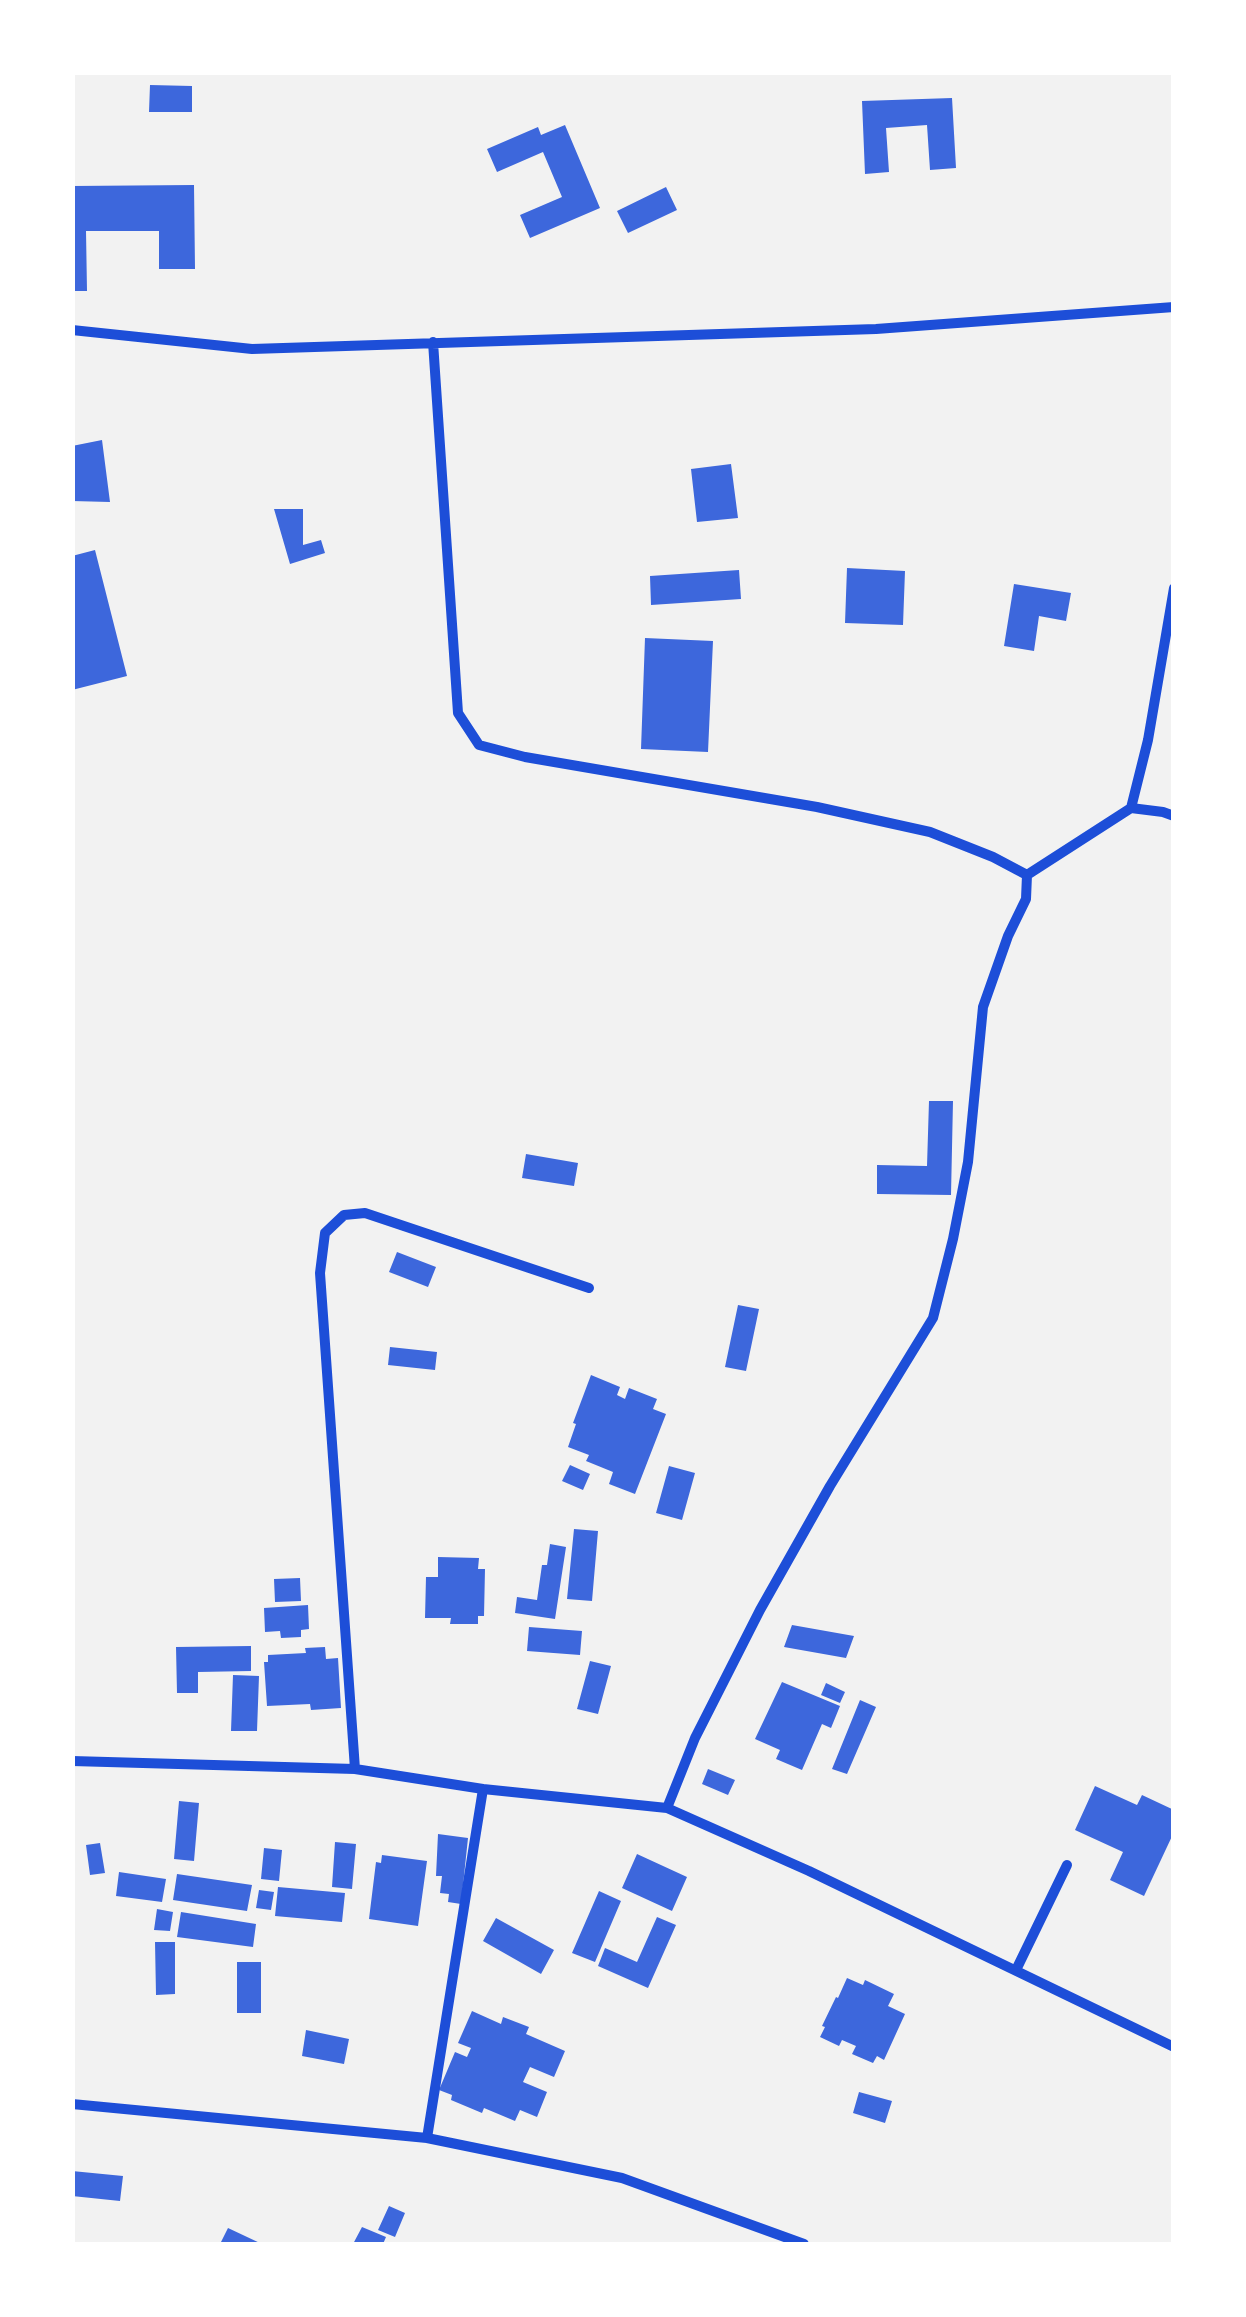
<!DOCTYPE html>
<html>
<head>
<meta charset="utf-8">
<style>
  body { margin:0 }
  #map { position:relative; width:1246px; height:2317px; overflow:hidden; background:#f2f2f2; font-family:Lora,serif }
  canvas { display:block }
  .frame { position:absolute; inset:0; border:75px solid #fff; pointer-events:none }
</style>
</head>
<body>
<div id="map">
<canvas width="1246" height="2317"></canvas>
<div class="frame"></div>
</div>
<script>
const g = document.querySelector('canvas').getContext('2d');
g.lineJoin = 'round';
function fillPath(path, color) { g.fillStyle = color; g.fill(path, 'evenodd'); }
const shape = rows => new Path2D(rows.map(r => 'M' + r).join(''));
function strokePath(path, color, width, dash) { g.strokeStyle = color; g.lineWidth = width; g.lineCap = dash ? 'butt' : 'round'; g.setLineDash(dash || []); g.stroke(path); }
const building = shape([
  [150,85,192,86,192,112,149,112],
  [952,98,956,168,930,170,927,125,886,128,889,172,865,174,862,101],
  [565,125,600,208,530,238,520,215,562,197,543,152,497,172,487,149,538,127,541,135],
  [194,185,195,269,159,269,159,231,86,231,87,291,72,291,72,186],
  [666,187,677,210,628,233,617,211],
  [102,440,110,502,72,501,72,446],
  [731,464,738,518,697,522,691,469],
  [274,509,303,509,303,545,321,540,325,553,290,564],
  [95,550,127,676,72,690,72,556],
  [847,568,905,571,903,625,845,623],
  [739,570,741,599,651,605,650,576],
  [1014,584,1071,593,1066,621,1039,616,1034,651,1004,646],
  [645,638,713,641,708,752,641,749],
  [929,1101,953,1101,951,1195,877,1194,877,1165,927,1166],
  [526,1154,578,1163,574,1186,522,1178],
  [397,1252,436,1267,428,1287,389,1272],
  [738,1305,759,1309,746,1371,725,1367],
  [390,1347,437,1352,435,1370,388,1365],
  [591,1375,620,1387,617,1395,625,1399,629,1388,657,1399,653,1409,666,1414,635,1494,609,1484,613,1472,586,1461,589,1455,568,1447,576,1424,573,1423],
  [570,1465,590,1474,583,1490,562,1481],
  [669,1466,695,1473,682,1520,656,1513],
  [574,1529,598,1531,592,1601,567,1599],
  [550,1544,566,1547,555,1619,515,1613,517,1597,537,1600,542,1565,547,1565],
  [438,1557,479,1558,478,1569,485,1569,484,1616,478,1616,478,1624,450,1624,451,1618,425,1618,426,1577,438,1577],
  [300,1578,301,1601,275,1602,274,1579],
  [308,1605,309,1629,301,1630,301,1637,281,1638,280,1631,265,1632,264,1608],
  [792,1625,854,1636,846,1658,784,1647],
  [529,1627,582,1631,580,1655,527,1651],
  [251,1646,251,1671,198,1672,198,1693,177,1693,176,1647],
  [325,1647,326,1659,338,1658,341,1708,311,1710,310,1704,267,1706,264,1662,268,1662,268,1655,306,1653,305,1648],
  [590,1661,611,1666,598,1714,577,1709],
  [233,1675,259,1676,257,1731,231,1731],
  [782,1682,840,1706,831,1728,822,1724,802,1770,776,1759,780,1750,755,1739],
  [826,1683,845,1692,840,1703,821,1695],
  [860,1700,876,1707,847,1774,832,1769],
  [708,1769,735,1780,728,1795,702,1784],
  [1095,1786,1137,1805,1142,1795,1174,1810,1174,1832,1144,1896,1110,1880,1123,1852,1075,1830],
  [179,1801,199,1803,194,1861,174,1859],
  [438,1834,468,1838,461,1904,448,1902,449,1894,440,1893,442,1876,436,1876],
  [335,1842,356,1844,352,1889,332,1887],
  [100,1843,105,1873,90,1875,86,1845],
  [264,1848,282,1850,279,1881,261,1879],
  [637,1854,687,1877,672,1911,622,1888],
  [382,1855,427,1861,418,1926,369,1919,376,1862,381,1863],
  [119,1872,166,1879,162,1902,116,1896],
  [177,1874,252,1885,247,1911,173,1900],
  [278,1887,345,1893,342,1922,275,1916],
  [259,1890,274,1892,271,1910,256,1908],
  [599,1891,621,1901,595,1962,572,1953],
  [157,1909,173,1912,170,1931,154,1930],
  [181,1912,256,1924,253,1947,177,1937],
  [657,1917,676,1925,648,1988,598,1966,605,1948,637,1962],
  [496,1918,554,1950,541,1974,483,1941],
  [155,1942,175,1942,175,1994,156,1995],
  [237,1962,261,1962,261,2013,237,2013],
  [847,1978,863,1985,865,1980,894,1994,888,2006,905,2014,884,2060,877,2056,873,2063,852,2054,856,2046,842,2040,839,2046,820,2037,825,2027,822,2026,836,1997,838,1998],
  [472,2011,501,2024,503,2017,529,2027,526,2034,565,2051,554,2077,530,2067,523,2082,547,2092,537,2117,520,2110,515,2121,484,2108,482,2113,451,2100,452,2095,439,2090,455,2052,467,2057,471,2048,458,2043],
  [306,2030,349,2039,344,2064,302,2056],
  [859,2092,892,2101,885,2123,853,2113],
  [72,2171,123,2176,120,2201,72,2196],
  [389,2206,405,2213,395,2237,378,2230],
  [362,2227,386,2237,383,2244,353,2244],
  [228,2228,262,2244,220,2244]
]);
const minor = shape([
  [72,330,252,349,876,329,1174,307],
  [433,342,458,713,479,745,525,757,817,807,930,832,993,857,1027,875,1026,899,1008,936,983,1007,968,1162,953,1239,933,1318,830,1486,760,1610,695,1738,667,1808],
  [1131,808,1148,740,1174,588],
  [1027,875,1131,808,1163,812,1174,816],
  [72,1761,355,1769,483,1789,667,1808,809,1871,1174,2047],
  [355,1769,320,1273,325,1233,344,1215,365,1213,589,1288],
  [1016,1970,1067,1865],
  [72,2104,427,2138,483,1789],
  [427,2138,622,2178,804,2244]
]);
fillPath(building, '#3d67dc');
strokePath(minor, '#1d4ed8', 10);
</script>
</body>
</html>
